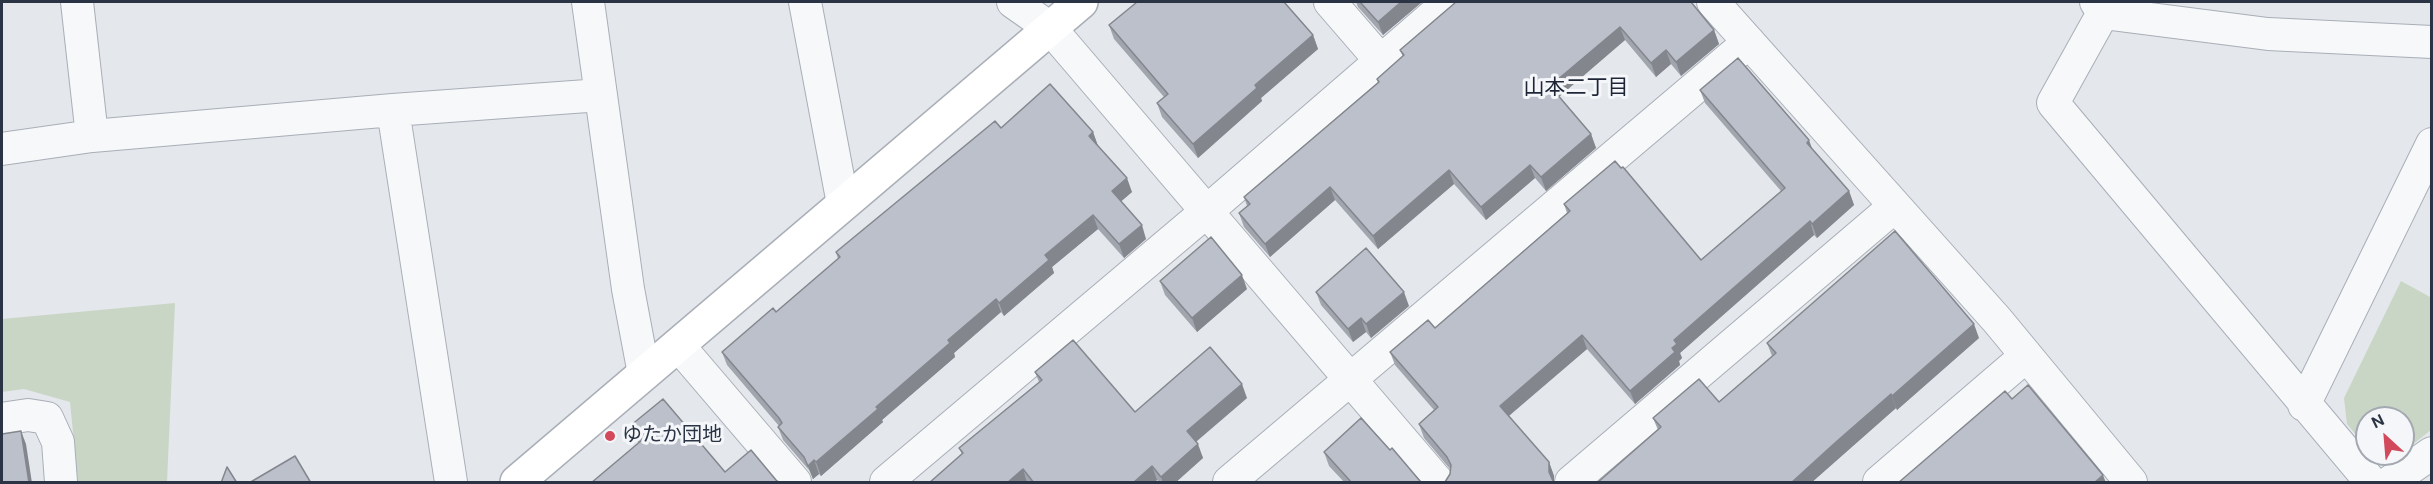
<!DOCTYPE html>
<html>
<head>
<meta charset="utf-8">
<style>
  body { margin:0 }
  #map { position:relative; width:2433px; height:484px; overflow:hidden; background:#e4e7ec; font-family:"DM Sans",sans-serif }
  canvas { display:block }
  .frame { position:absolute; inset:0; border:3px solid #2b3445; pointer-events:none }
  .north { position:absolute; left:2355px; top:406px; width:60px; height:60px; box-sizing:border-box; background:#f4f6f9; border:2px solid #a4a8b1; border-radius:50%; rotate:334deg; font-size:16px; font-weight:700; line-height:24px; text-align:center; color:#2b3445 }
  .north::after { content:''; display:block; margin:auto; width:21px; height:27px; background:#d1495b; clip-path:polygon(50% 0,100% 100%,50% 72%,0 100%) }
</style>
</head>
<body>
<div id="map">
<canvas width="2433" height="484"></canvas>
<div class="frame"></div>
<div class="north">N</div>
</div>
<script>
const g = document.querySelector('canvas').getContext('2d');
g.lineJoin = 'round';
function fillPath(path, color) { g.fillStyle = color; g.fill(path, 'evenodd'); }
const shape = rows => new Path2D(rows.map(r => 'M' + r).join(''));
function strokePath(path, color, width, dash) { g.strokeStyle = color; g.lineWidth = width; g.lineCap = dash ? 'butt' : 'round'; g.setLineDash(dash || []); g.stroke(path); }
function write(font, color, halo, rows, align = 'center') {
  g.font = font + ' "DM Sans","Noto Sans JP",sans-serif'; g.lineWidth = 6; g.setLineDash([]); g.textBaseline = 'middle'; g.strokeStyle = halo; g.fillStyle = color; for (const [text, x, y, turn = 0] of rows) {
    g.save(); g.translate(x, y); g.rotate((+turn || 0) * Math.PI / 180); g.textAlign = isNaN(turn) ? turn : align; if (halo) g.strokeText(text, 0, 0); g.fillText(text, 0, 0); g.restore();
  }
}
const green = shape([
  [2401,281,2432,298,2431,430,2403,452,2403,418,2367,418,2367,448,2347,424,2344,398],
  [175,303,167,482,78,482,70,402,24,389,2,392,2,319]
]);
const street = shape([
  [77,2,92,136],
  [588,2,628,289,644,374],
  [805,2,843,204],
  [1013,2,1050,28,1438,482],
  [1330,2,1381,61],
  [1713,2,1997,320,2131,482],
  [2096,2,2103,13,2268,34,2432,42],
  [2103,13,2053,103,2371,482],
  [393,110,451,482],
  [2,149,92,136,393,110,601,95],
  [678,345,795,482],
  [2304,405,2432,144],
  [2,419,28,415,47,418,58,442,61,482],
  [886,482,1206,212,1449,2],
  [1229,482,1749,42],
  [1571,482,1895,206],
  [1879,482,2026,356],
  [2390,482,2432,453]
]);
const secondary = shape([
  [517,482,1081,2]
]);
const wall = shape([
  [1356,2,1422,2,1383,35,1358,7],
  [1456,2,1714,30,1719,44,1681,76,1671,64,1656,77,1625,40,1559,97,1591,134,1596,148,1546,191,1535,178,1486,220,1454,184,1378,249,1335,200,1270,257,1244,227,1239,213,1247,206,1244,197,1378,82,1377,79,1403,57,1400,50],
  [1109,25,1313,35,1318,49,1261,98,1262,101,1198,158,1162,117,1157,103,1164,97,1114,39],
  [1700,90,1813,150,1849,191,1854,205,1817,238,1814,235,1680,353,1682,358,1679,361,1680,365,1635,404,1587,349,1509,416,1549,462,1554,476,1445,482,1450,474,1450,469,1424,438,1419,424,1434,410,1395,365,1390,352,1435,328,1567,213,1564,204,1701,260,1781,191,1705,103],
  [1001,128,1093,132,1098,146,1132,192,1121,201,1146,239,1124,258,1098,229,1052,267,1054,273,1004,316,1001,312,954,353,955,357,882,420,883,422,821,476,819,474,813,479,809,470,783,440,778,427,779,426,727,365,722,352,776,312,838,259,836,252],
  [1160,281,1247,289,1197,332,1165,295],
  [1316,292,1409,306,1371,338,1366,332,1353,342,1321,305],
  [1979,338,1897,410,1896,408,1811,483,1597,483,1658,430,1653,418,1719,402,1772,356,1767,343],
  [1035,372,1135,412,1247,398,1196,442,1203,458,1175,483,1160,483,1157,480,1154,483,929,483,962,454,959,448,1039,382],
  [630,426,725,472,776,480,591,483,639,443,635,439],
  [1390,450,1423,483,1345,483,1329,466,1324,452]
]);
const shadedWall = shape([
  [1401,2,1422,2,1383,35,1378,22],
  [1620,27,1625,40,1555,100,1550,86],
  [1714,30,1719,44,1681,76,1676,62],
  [1313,35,1318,49,1261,98,1262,101,1198,158,1193,144,1255,85],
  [1666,50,1671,64,1656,77,1651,63],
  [1093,132,1098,146,1094,150,1089,136],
  [1591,134,1596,148,1546,191,1541,177],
  [1809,140,1814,154,1807,143],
  [1530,165,1535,178,1486,220,1481,207],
  [1449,170,1454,184,1378,249,1373,236],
  [1127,178,1132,192,1117,205,1112,191],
  [1330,187,1335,200,1270,257,1265,244],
  [1849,191,1854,205,1817,238,1812,224],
  [1093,215,1098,229,1052,267,1054,273,1004,316,999,303,1045,255],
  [1810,221,1814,235,1680,353,1682,358,1679,361,1680,365,1635,404,1630,391,1672,348,1674,340],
  [1142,225,1146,239,1124,258,1119,244],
  [1242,275,1247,289,1197,332,1192,318],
  [1404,292,1409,306,1371,338,1366,324],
  [996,299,1001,312,954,353,955,357,882,420,883,422,821,476,816,462,948,340],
  [1361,318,1366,332,1353,342,1348,329],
  [1974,324,1979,338,1897,410,1892,396],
  [1582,335,1587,349,1505,419,1500,406],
  [1242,384,1247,398,1192,445,1187,431],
  [1891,394,1896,408,1811,483,1791,483,1836,442],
  [21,431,26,444,32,483,29,483],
  [1198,444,1203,458,1175,483,1163,483,1161,477],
  [814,460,819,474,813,479,808,466],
  [1549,462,1554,476,1554,483,1549,472],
  [1152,466,1157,480,1154,483,1133,483],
  [1023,469,1027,483,1007,483],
  [2103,475,2106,483,2094,483]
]);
const building = shape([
  [1137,2,1284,2,1313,35,1255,85,1257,88,1193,144,1157,103,1168,94,1109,25,1137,2],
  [1360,2,1401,2,1378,22,1360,2],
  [1456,2,1691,2,1714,30,1676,62,1666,50,1651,63,1620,27,1550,86,1591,134,1541,177,1530,165,1481,207,1449,170,1373,236,1330,187,1265,244,1239,213,1250,204,1244,197,1379,82,1377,79,1404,55,1400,50,1456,2],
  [1738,58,1809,140,1807,143,1849,191,1812,224,1810,221,1674,340,1677,344,1672,348,1675,352,1630,391,1582,335,1500,406,1549,462,1549,472,1553,481,1556,483,1444,483,1445,482,1450,474,1451,465,1447,457,1419,424,1438,407,1390,352,1428,320,1435,328,1570,211,1564,204,1615,161,1621,168,1623,167,1701,260,1785,188,1700,90,1738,58],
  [1050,84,1093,132,1089,136,1127,178,1112,191,1142,225,1119,244,1093,215,1045,255,1049,260,999,303,996,299,948,340,950,343,876,407,878,409,816,462,814,460,808,466,804,457,778,427,782,423,779,418,722,352,773,308,776,312,840,257,836,252,995,121,1001,128,1050,84],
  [1895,231,1974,324,1892,396,1891,394,1836,442,1791,483,1597,483,1661,427,1653,418,1699,379,1719,402,1776,353,1767,343,1895,231],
  [1211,237,1242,275,1192,318,1160,281,1211,237],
  [1366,248,1404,292,1366,324,1361,318,1348,329,1316,292,1366,248],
  [1073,340,1135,412,1210,347,1242,384,1187,431,1198,444,1161,477,1152,466,1133,483,1034,483,1023,469,1007,483,929,483,963,453,959,448,1042,380,1035,372,1073,340],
  [2028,385,2103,475,2094,483,1898,483,2005,391,2012,399,2028,385],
  [663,399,725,472,751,450,776,480,780,483,591,483,642,440,630,426,663,399],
  [1361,418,1390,450,1392,448,1420,481,1423,483,1352,483,1324,452,1361,418],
  [21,431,29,483,2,483,2,434,21,431],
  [295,456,311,483,249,483,295,456],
  [227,467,237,483,221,483,227,467]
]);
const markers = [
  [610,436,6,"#d1495b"]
];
const poiNames = [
  ["ゆたか団地",622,436]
];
const neighbourhoodNames = [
  ["山本二丁目",1576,88]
];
fillPath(green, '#c9d6c5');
strokePath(street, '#a9aeb7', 34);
strokePath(secondary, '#a9aeb7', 36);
strokePath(street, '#f7f8fa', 32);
strokePath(secondary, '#fff', 33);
fillPath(wall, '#a1a5ae');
fillPath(shadedWall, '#83868d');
fillPath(building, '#bbc0ca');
strokePath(building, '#83868d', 1.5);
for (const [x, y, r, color] of markers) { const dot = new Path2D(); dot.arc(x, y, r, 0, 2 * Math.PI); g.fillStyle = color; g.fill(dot); strokePath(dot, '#f4f6f9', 2); }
write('20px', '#2b3445', '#f4f6f9', poiNames, 'left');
write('21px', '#1d2536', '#f4f6f9', neighbourhoodNames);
</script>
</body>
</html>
